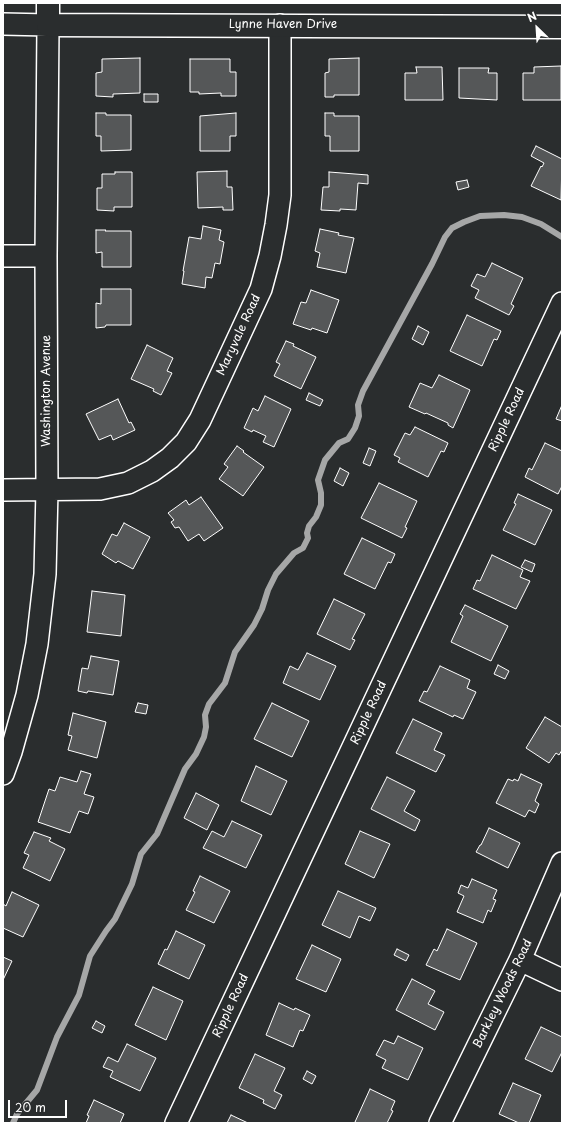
<!DOCTYPE html>
<html>
<head>
<meta charset="utf-8">
<style>
  body { margin:0 }
  #map { position:relative; width:565px; height:1126px; overflow:hidden; background:#2a2d2e; font-family:"Playpen Sans",sans-serif }
  canvas { display:block }
  .frame { position:absolute; inset:0; border:4px solid #fff; pointer-events:none }
  .north { position:absolute; left:517px; top:8px; width:40px; height:40px; -webkit-text-stroke:3px #2a2d2e; paint-order:stroke; rotate:335deg; font-size:11px; font-weight:700; line-height:16px; text-align:center; color:#fff }
  .north::after { content:''; display:block; margin:auto; width:14px; height:18px; background:#fff; clip-path:polygon(50% 0,100% 100%,50% 72%,0 100%) }
  .scale { position:absolute; left:8px; top:1100px; width:59px; height:18px; box-sizing:border-box; border:2px solid #fff; border-top:0; padding-left:5px; font-size:12px; line-height:14px; white-space:nowrap; color:#fff; -webkit-text-stroke:3px #2a2d2e; paint-order:stroke }
</style>
</head>
<body>
<div id="map">
<canvas width="565" height="1126"></canvas>
<div class="frame"></div>
<div class="north">N</div>
<div class="scale">20 m</div>
</div>
<script>
const g = document.querySelector('canvas').getContext('2d');
g.lineJoin = 'round';
const shape = rows => new Path2D(rows.map(r => 'M' + r).join(''));
function strokePath(path, color, width, dash) { g.strokeStyle = color; g.lineWidth = width; g.lineCap = dash ? 'butt' : 'round'; g.setLineDash(dash || []); g.stroke(path); }
function fillPath(path, color) { g.fillStyle = color; g.fill(path, 'evenodd'); }
function write(font, color, halo, rows, align = 'center') {
  g.font = font + ' "Playpen Sans",sans-serif'; g.lineWidth = 3; g.setLineDash([]); g.textBaseline = 'middle'; g.strokeStyle = halo; g.fillStyle = color; for (const [text, x, y, turn = 0] of rows) {
    g.save(); g.translate(x, y); g.rotate((+turn || 0) * Math.PI / 180); g.textAlign = isNaN(turn) ? turn : align; if (halo) g.strokeText(text, 0, 0); g.fillText(text, 0, 0); g.restore();
  }
}
const stream = shape([
  [13,1123,17,1114,37,1090,57,1037,79,995,90,956,106,931,115,919,132,884,141,854,157,834,185,769,196,754,204,737,206,727,205,715,209,704,225,683,235,652,254,625,262,609,268,590,276,574,294,553,303,548,308,538,307,533,309,526,316,517,321,505,321,493,318,480,325,460,339,443,348,439,355,428,359,416,358,405,363,391,432,264,445,237,452,228,464,222,480,216,504,215,522,217,541,224,562,237]
]);
const building = shape([
  [140,58,140,93,113,94,113,97,96,96,96,73,102,72,102,59,140,58],
  [359,58,359,95,334,95,334,97,325,97,325,73,329,72,329,59,359,58],
  [190,59,230,59,230,72,236,72,236,96,221,96,221,93,199,94,199,92,190,92,190,59],
  [561,66,561,100,523,100,523,73,534,73,534,67,561,66],
  [416,67,442,67,443,100,405,100,405,73,417,73,416,67],
  [459,68,489,68,488,73,497,73,497,100,459,98,459,68],
  [144,94,158,94,158,102,144,102,144,94],
  [96,113,106,113,106,115,131,115,131,150,101,151,101,136,96,136,96,113],
  [236,113,236,136,230,136,230,151,200,151,200,116,236,113],
  [325,113,334,113,334,116,359,116,359,151,330,151,330,136,325,136,325,113],
  [536,146,562,159,561,200,531,186,541,166,542,167,544,163,531,156,536,146],
  [227,171,227,187,232,187,233,210,223,210,223,207,198,208,197,172,227,171],
  [115,172,132,172,132,207,114,207,114,211,97,210,97,188,102,188,102,174,115,174,115,172],
  [329,172,368,175,368,184,358,183,356,210,340,209,340,211,321,210,323,187,329,187,329,172],
  [467,180,469,187,458,190,456,182,467,180],
  [203,226,221,230,219,240,224,242,220,264,215,263,212,278,206,277,205,288,182,284,184,271,183,271,189,237,201,239,203,226],
  [320,229,339,233,338,235,354,238,346,273,317,267,320,253,315,251,320,229],
  [96,230,106,230,105,231,131,231,131,267,102,267,102,252,96,253,96,230],
  [492,263,523,278,511,304,514,306,509,315,475,298,479,290,471,286,477,274,485,277,492,263],
  [101,289,131,289,131,325,106,325,105,327,96,328,96,303,101,304,101,289],
  [311,290,339,300,327,333,312,328,311,330,293,324,301,302,306,303,311,290],
  [467,315,501,331,497,340,494,339,482,366,450,351,467,315],
  [418,326,429,332,423,345,412,339,418,326],
  [286,341,294,344,293,346,316,357,301,389,274,376,280,364,276,362,286,341],
  [147,345,173,358,167,371,172,373,161,395,153,391,154,389,131,379,147,345],
  [439,375,470,390,453,428,448,425,448,423,426,413,425,414,409,407,420,383,432,388,439,375],
  [309,393,323,400,320,406,306,400,309,393],
  [265,396,291,409,274,447,263,442,266,436,253,430,252,432,244,428,253,408,258,411,265,396],
  [118,399,129,423,131,422,135,430,113,440,111,435,99,440,86,414,118,399],
  [562,405,562,421,556,419,562,405],
  [415,427,448,443,444,452,441,451,428,477,398,462,400,458,394,455,405,433,410,435,415,427],
  [545,443,562,451,562,486,558,494,525,477,529,468,532,470,545,443],
  [237,446,244,451,243,452,264,467,243,496,219,479,228,467,224,464,237,446],
  [369,448,376,451,370,466,363,463,369,448],
  [340,468,349,473,343,486,334,481,340,468],
  [379,483,417,501,405,527,407,528,402,538,361,518,379,483],
  [518,494,552,510,535,545,503,530,516,504,514,503,518,494],
  [201,497,223,528,204,541,199,534,188,541,179,527,175,528,171,522,174,520,168,513,186,500,189,505,201,497],
  [124,523,150,537,133,569,118,561,116,563,102,554,112,534,117,536,124,523],
  [362,538,395,554,391,563,388,562,375,589,344,574,362,538],
  [492,555,523,570,520,577,530,581,516,609,473,589,477,580,480,581,492,555],
  [525,560,535,564,532,572,521,567,525,560],
  [92,591,125,595,121,636,87,632,92,591],
  [334,599,365,614,352,639,355,640,350,650,317,634,334,599],
  [465,605,508,626,491,661,451,642,463,616,460,614,465,605],
  [307,653,336,666,320,700,283,683,290,666,298,670,307,653],
  [91,656,119,661,113,695,88,691,87,693,78,691,82,668,88,669,91,656],
  [498,665,509,671,505,679,494,674,498,665],
  [440,666,470,680,467,688,476,692,463,719,454,715,453,717,419,701,424,691,427,692,440,666],
  [138,703,148,705,146,714,135,712,138,703],
  [272,703,309,721,292,757,254,739,272,703],
  [73,713,106,722,97,758,68,750,72,736,68,735,73,713],
  [545,717,562,727,562,750,559,755,556,753,549,763,526,748,545,717],
  [413,719,442,733,434,750,445,755,436,772,396,753,413,719],
  [256,766,287,781,271,815,241,801,256,766],
  [81,771,91,774,84,794,94,797,88,814,79,811,70,833,38,822,49,789,55,791,60,777,77,782,81,771],
  [521,774,542,784,535,801,539,804,535,813,529,810,525,817,496,803,508,779,513,781,514,779,518,781,521,774],
  [387,777,415,791,404,811,420,820,415,831,371,809,387,777],
  [196,793,219,805,207,830,184,818,196,793],
  [232,821,262,835,246,868,203,848,212,831,224,837,232,821],
  [489,828,520,843,508,868,476,852,480,845,481,845,489,828],
  [360,831,390,844,374,878,345,864,360,831],
  [34,832,51,838,49,841,65,849,50,881,23,868,29,855,24,853,34,832],
  [200,876,230,891,214,923,186,910,195,892,193,891,200,876],
  [472,879,497,890,493,899,496,900,491,912,488,910,483,923,457,912,464,896,458,893,461,885,468,888,472,879],
  [338,891,376,908,370,921,359,916,350,938,322,925,338,891],
  [12,892,39,905,23,937,3,928,3,904,6,906,12,892],
  [447,929,477,943,460,980,426,965,434,949,437,951,447,929],
  [176,931,205,945,189,979,158,964,165,949,167,950,176,931],
  [312,945,341,959,326,992,296,979,312,945],
  [397,949,409,955,406,961,394,955,397,949],
  [3,957,12,961,3,980,3,957],
  [412,979,435,991,428,1004,444,1012,435,1030,396,1010,412,979],
  [153,987,183,1001,166,1040,135,1025,153,987],
  [279,1003,294,1010,295,1008,310,1015,303,1031,300,1030,293,1047,266,1035,279,1003],
  [96,1021,105,1026,102,1033,92,1028,96,1021],
  [541,1027,562,1037,562,1052,552,1072,525,1059,541,1027],
  [398,1036,423,1048,408,1080,382,1068,386,1060,376,1055,384,1040,394,1044,398,1036],
  [127,1044,156,1058,140,1091,110,1077,113,1071,103,1067,108,1057,118,1062,127,1044],
  [255,1054,285,1068,274,1091,282,1095,275,1109,263,1103,264,1100,239,1088,255,1054],
  [307,1071,316,1076,312,1084,303,1079,307,1071],
  [513,1083,541,1095,529,1123,519,1123,499,1114,513,1083],
  [370,1089,395,1101,391,1110,393,1111,387,1123,358,1123,355,1122,370,1089],
  [94,1100,124,1114,120,1123,86,1123,89,1116,87,1115,94,1100],
  [231,1115,248,1123,227,1123,231,1115]
]);
const minor = shape([
  [3,24,48,25,46,256,47,490,45,574,37,644,27,695,11,752,3,774],
  [3,256,46,256],
  [3,490,100,489,128,483,152,471,170,458,186,442,200,420,261,289,270,256,276,225,280,195,280,25],
  [520,960,562,980],
  [176,1123,562,303],
  [440,1123,520,960,562,863]
]);
const major = shape([
  [48,3,48,25,562,27]
]);
const streetNames = [
  ["Lynne Haven Drive",283,25],
  ["Maryvale Road",239,335,-65],
  ["Washington Avenue",47,391,-90],
  ["Ripple Road",507,420,-65],
  ["Ripple Road",369,713,-65],
  ["Barkley Woods Road",503,994,-64],
  ["Ripple Road",231,1006,-65]
];
strokePath(stream, '#a6a7a7', 6);
fillPath(building, '#555758');
strokePath(building, '#fff', 1);
strokePath(minor, '#fff', 24);
strokePath(major, '#fff', 25);
strokePath(minor, '#2a2d2e', 21);
strokePath(major, '#2a2d2e', 22);
write('12px', '#fff', '#2a2d2e', streetNames);
</script>
</body>
</html>
